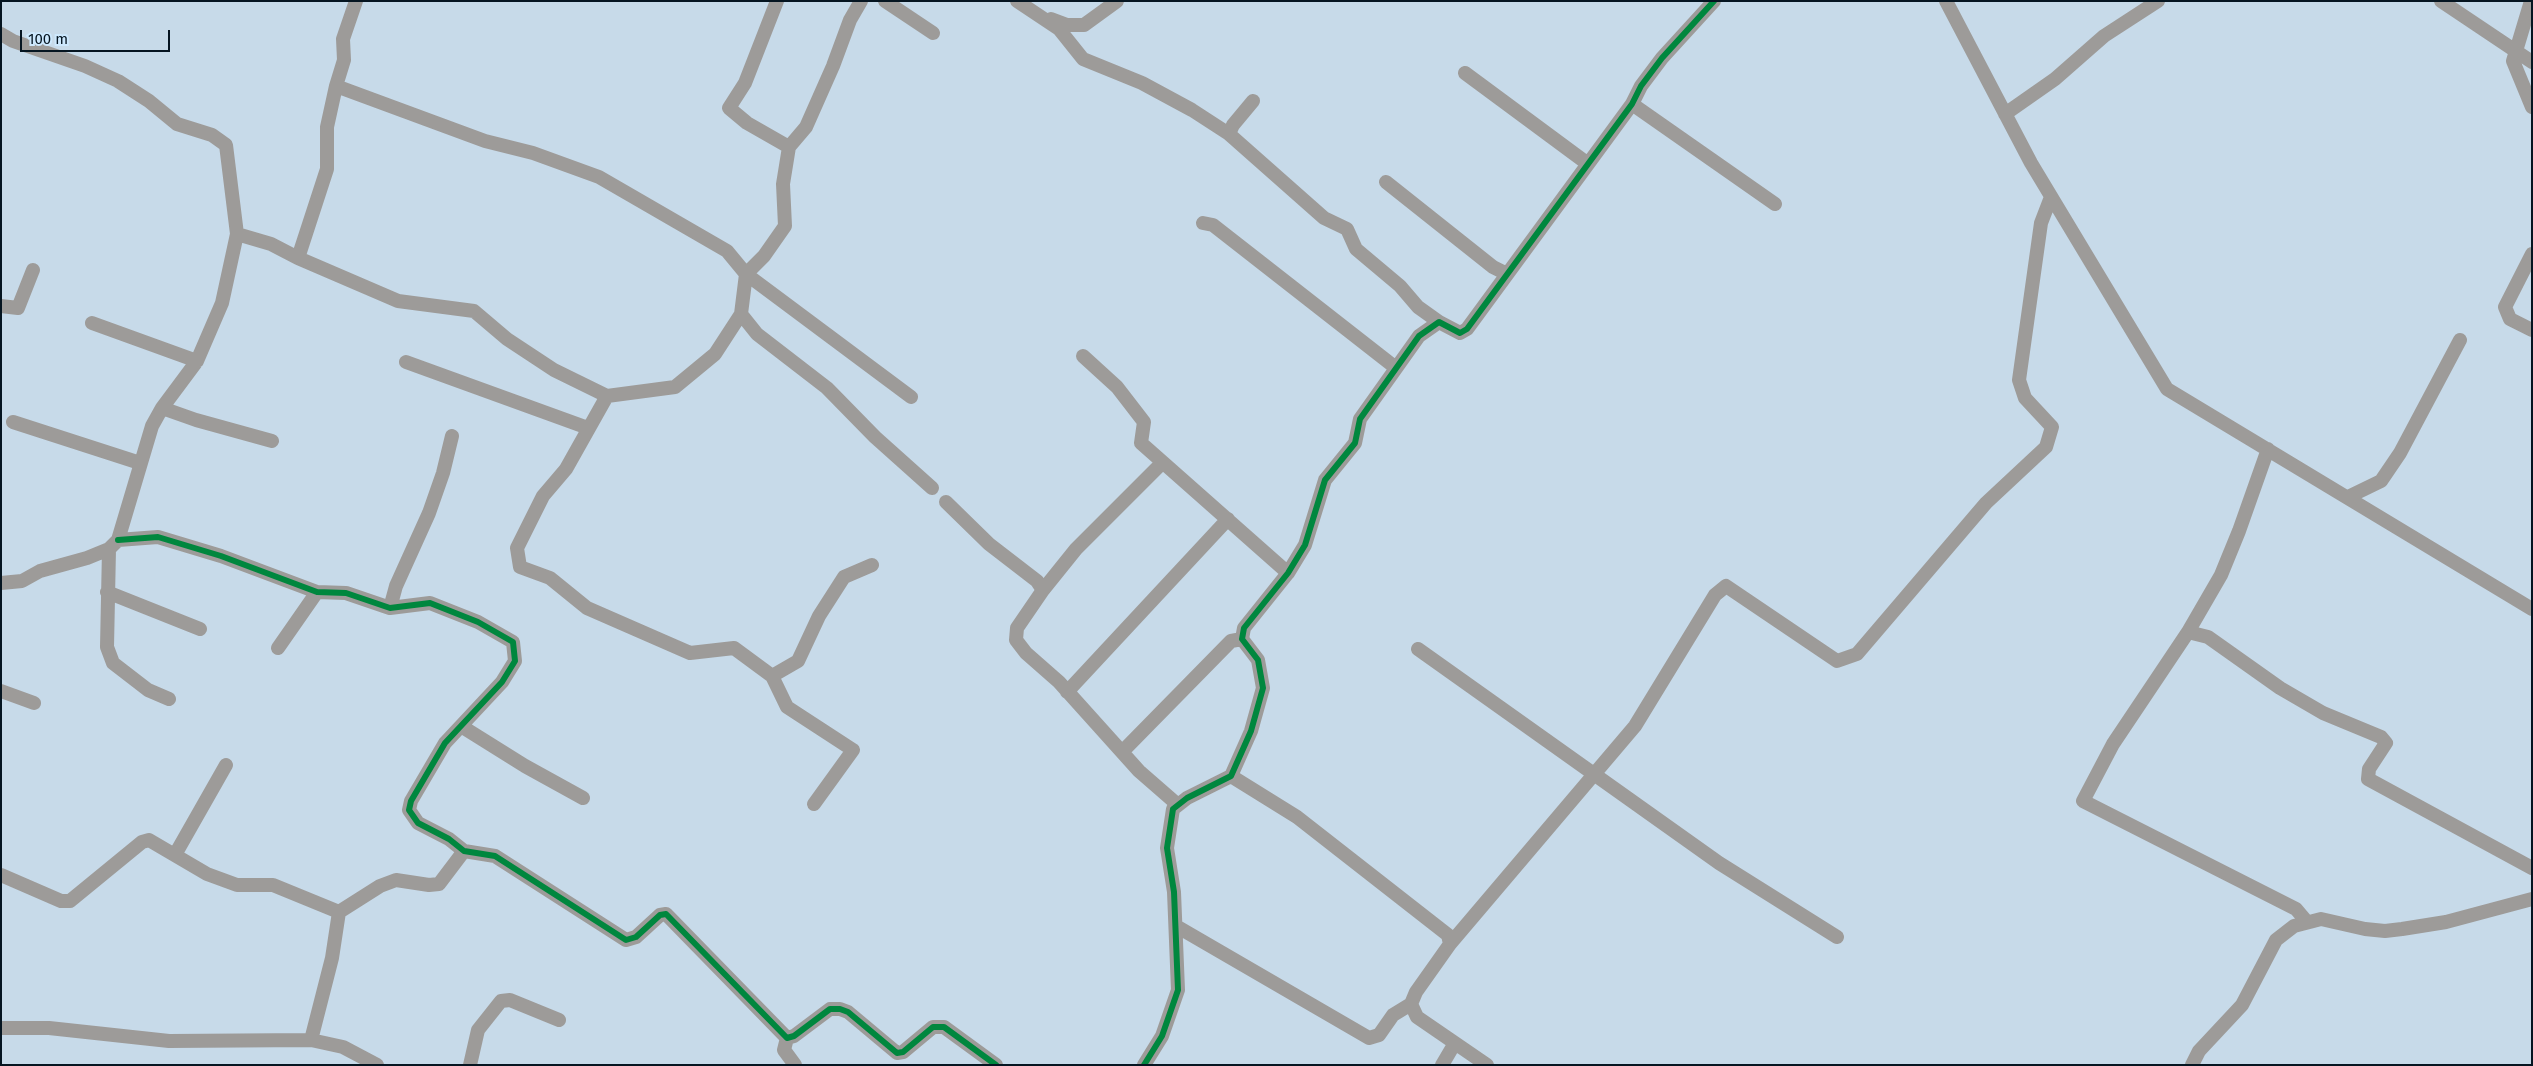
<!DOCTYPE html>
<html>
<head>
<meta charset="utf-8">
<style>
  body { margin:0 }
  #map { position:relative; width:2533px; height:1066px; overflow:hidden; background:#c7dae9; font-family:"Fira Sans",sans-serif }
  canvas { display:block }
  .frame { position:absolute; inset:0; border:2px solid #051521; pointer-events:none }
  .scale { position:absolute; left:20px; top:30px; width:150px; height:22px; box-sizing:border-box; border:2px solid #051521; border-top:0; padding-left:6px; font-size:15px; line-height:18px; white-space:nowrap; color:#051521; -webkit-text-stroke:4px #cde8fd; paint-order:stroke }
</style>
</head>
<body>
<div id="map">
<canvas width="2533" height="1066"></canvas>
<div class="frame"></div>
<div class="scale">100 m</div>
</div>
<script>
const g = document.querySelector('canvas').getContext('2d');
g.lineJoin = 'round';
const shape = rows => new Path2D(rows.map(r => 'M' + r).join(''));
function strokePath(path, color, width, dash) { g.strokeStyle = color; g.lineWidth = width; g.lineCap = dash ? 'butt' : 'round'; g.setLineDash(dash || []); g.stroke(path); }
const minor = shape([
  [777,1,745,83,729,108,747,123,789,147],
  [885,1,933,33],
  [1017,1,1059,29,1083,59,1142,83,1192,110,1229,134],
  [1946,1,2031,163,2167,389,2532,609],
  [2441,1,2532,62],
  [2531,1,2513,61,2532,107],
  [1051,19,1067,25,1084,25,1117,1],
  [1,34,13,41,85,66,118,81,149,101,177,124,212,135,226,145,237,234],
  [1465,73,1588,164],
  [336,86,485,141,533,153,599,177,727,251,746,274,911,397],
  [1253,101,1233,125,1229,134,1324,218,1347,229,1356,249,1400,286,1418,307,1439,322],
  [1632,104,1775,204],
  [2005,114,2055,79,2104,36,2158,1],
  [1386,182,1493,267,1507,274],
  [1203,223,1213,225,1396,368],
  [2532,254,2505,307,2510,319,2532,330],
  [298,258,398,301,474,311,507,339,554,370,607,396],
  [1,306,18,308,33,270],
  [741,314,757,334,827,388,875,437,932,488],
  [92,323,197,361],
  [1083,356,1117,387,1144,422,1141,443,1288,573],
  [406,362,588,428],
  [162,408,196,420,272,441],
  [13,422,140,463],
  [2268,449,2239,531,2221,575,2188,632,2113,744,2083,801,2296,909,2307,922],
  [2348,497,2381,481,2400,453,2460,340],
  [946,502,989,544,1037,581,1043,590,1017,628,1016,640,1026,653,1059,682,1139,771,1178,805],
  [118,540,158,537,221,556,317,592,346,593,390,608,430,603,478,622,513,642,515,661,502,682,445,743,411,801,409,810,418,823,449,839,464,851,495,856,626,940,636,937,660,915,666,914,787,1038,794,1036,830,1009,840,1009,848,1012,897,1053,903,1052,933,1027,944,1027,996,1065],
  [109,549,107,647,113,663,148,690,169,699],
  [1,583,22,581,40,571,87,558,109,549,118,540,152,426,162,408,197,361,222,303,237,234,271,244,298,258,327,169,327,127,336,86,344,60,343,39,356,1],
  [1043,590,1076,549,1162,463],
  [107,592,200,629],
  [390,608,396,586,429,513,443,473,452,436],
  [2188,632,2208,637,2280,688,2323,713,2381,737,2386,743,2369,769,2368,779,2532,868],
  [278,648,317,592],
  [1418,649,1719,863,1837,937],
  [772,676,798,661,819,616,844,577,872,565],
  [1,691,34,703],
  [1067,692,1228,519],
  [461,726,525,766,583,798],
  [1122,752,1231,641,1242,639],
  [1231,776,1297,817,1448,935,1450,944,1416,992,1411,1004,1417,1017,1487,1065],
  [814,804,853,750,787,707,772,676,734,648,690,653,587,608,550,578,520,567,517,548,543,496,566,469,607,396,675,387,715,354,741,314,746,274,764,256,785,226,783,184,789,147,806,127,833,66,850,20,861,1],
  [176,853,226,765],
  [1,875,61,901,70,901,142,842,149,840,207,874,237,885,273,885,339,912,380,886,396,880,429,885,439,884,464,851],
  [1176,926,1369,1038,1379,1035,1393,1015,1411,1004],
  [1450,944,1635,726,1715,595,1726,586,1837,661,1857,654,1986,503,2046,447,2052,427,2025,398,2019,380,2041,223,2051,197],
  [1,1028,49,1028,169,1041,311,1040,343,1047,377,1065],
  [787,1038,784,1050,795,1065],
  [311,1040,332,958,339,912],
  [470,1065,478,1030,501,1001,510,1000,559,1020],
  [1144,1065,1162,1036,1178,990,1174,892,1167,848,1173,809,1187,798,1231,776,1251,731,1263,688,1258,660,1242,639,1244,628,1288,573,1305,545,1325,480,1355,443,1360,419,1419,336,1439,322,1460,333,1467,329,1632,104,1641,86,1662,58,1714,1],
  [1442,1065,1455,1043],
  [2192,1065,2199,1051,2242,1005,2276,940,2294,926,2321,919,2365,929,2385,931,2402,929,2446,922,2532,899]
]);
const cycleway = shape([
  [118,540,158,537,221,556,317,592,346,593,390,608,430,603,478,622,513,642,515,661,502,682,445,743,411,801,409,810,418,823,449,839,464,851,495,856,626,940,636,937,660,915,666,914,787,1038,794,1036,830,1009,840,1009,848,1012,897,1053,903,1052,933,1027,944,1027,996,1065],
  [1144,1065,1162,1036,1178,990,1174,892,1167,848,1173,809,1187,798,1231,776,1251,731,1263,688,1258,660,1242,639,1244,628,1288,573,1305,545,1325,480,1355,443,1360,419,1419,336,1439,322,1460,333,1467,329,1632,104,1641,86,1662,58,1714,1]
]);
strokePath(minor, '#9d9b99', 14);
strokePath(cycleway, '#00873e', 6);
</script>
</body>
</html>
